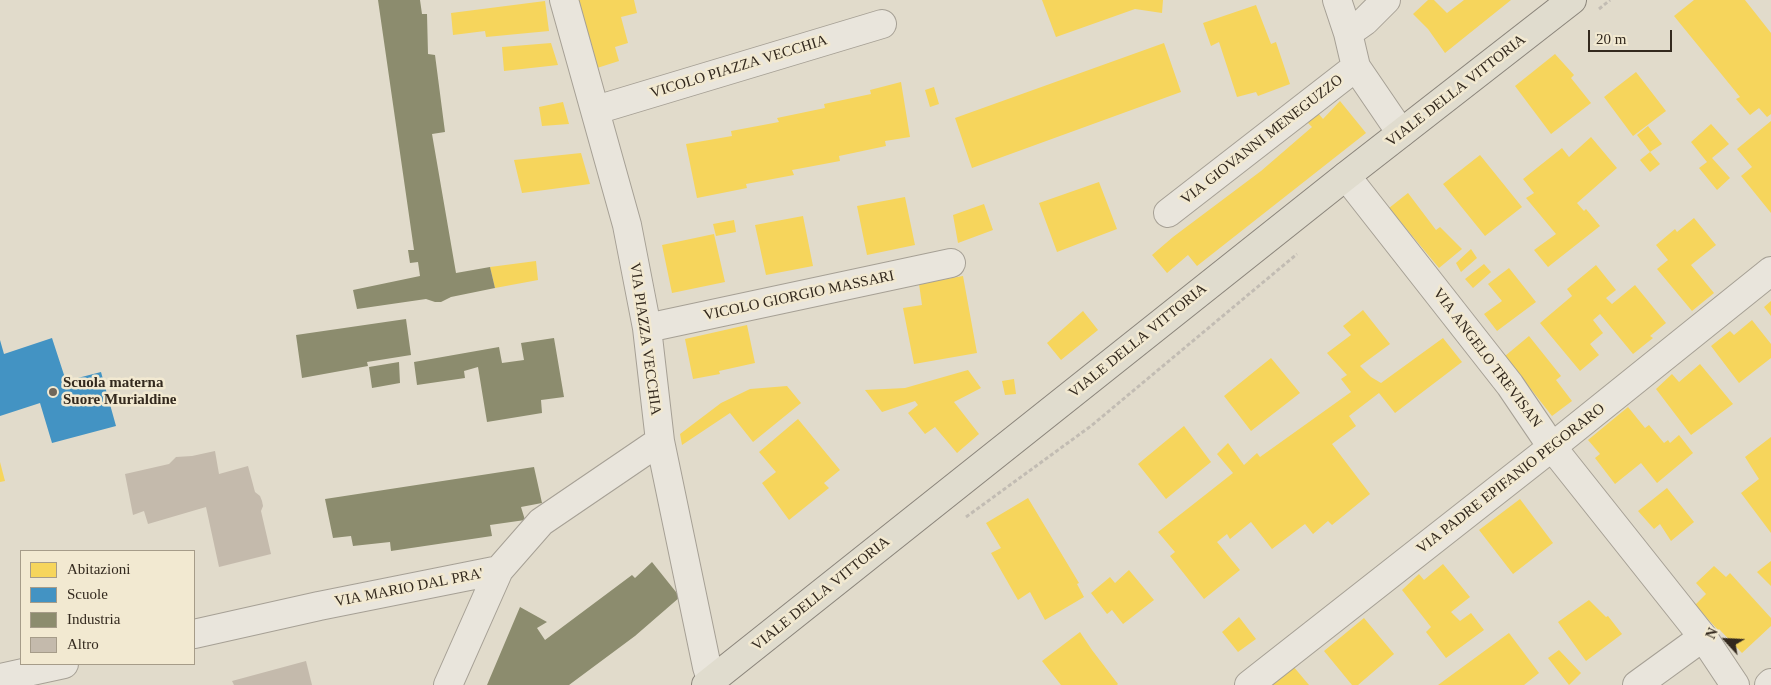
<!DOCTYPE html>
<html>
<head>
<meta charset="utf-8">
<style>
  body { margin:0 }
  #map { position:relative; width:1771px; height:685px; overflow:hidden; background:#e1dbcb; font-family:Georgia,serif }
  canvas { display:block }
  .legend { position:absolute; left:20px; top:550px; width:175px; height:115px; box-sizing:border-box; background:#f2e9d1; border:1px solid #a69c89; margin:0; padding:6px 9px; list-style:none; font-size:15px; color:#33291e }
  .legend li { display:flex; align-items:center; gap:10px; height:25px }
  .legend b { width:25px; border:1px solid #a69c89 }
  .north { position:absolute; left:1701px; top:615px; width:50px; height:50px; -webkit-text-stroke:4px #f2e9d1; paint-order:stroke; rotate:295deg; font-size:14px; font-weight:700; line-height:20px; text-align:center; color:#33291e }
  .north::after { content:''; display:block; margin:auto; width:18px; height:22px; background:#33291e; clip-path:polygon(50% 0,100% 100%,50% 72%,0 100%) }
  .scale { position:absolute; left:1588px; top:30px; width:84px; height:22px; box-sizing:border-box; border:2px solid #33291e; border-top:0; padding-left:6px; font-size:15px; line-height:18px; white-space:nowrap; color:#33291e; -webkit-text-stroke:4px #f2e9d1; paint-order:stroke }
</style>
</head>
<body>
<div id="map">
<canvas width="1771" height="685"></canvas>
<ul class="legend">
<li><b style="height:14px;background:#f6d55c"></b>Abitazioni</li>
<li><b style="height:14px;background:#4393c3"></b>Scuole</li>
<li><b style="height:14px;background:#8c8c6e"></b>Industria</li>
<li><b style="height:14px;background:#c4baac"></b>Altro</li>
</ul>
<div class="north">N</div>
<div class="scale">20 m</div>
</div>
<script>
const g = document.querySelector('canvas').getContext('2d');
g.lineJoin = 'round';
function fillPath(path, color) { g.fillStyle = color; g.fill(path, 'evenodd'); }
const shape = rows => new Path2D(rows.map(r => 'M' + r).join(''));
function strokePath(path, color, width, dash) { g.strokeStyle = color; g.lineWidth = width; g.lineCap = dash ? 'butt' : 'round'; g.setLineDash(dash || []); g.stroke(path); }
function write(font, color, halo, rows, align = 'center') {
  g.font = font + ' Georgia,serif'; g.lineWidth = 5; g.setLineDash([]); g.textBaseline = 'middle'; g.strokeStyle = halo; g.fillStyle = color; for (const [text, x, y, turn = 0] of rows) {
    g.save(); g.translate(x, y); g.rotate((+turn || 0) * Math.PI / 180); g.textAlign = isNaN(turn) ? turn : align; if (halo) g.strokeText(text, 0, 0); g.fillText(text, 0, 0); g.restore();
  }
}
const homes = shape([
  [574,0,634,0,637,13,621,17,628,43,615,47,619,61,597,68],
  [1042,0,1163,0,1162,13,1135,9,1056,37],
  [1428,0,1434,0,1447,13,1464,0,1511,0,1445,53,1428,29,1413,14],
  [1694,0,1745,0,1771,33,1771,114,1767,117,1759,108,1750,115,1736,99,1740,97,1674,16],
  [545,1,549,31,486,37,485,31,453,35,451,13],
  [1256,5,1271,44,1276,42,1290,84,1258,96,1256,92,1237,97,1219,42,1211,46,1203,23],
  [551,43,558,65,504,71,502,47],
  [1164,43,1181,92,972,168,955,118],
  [1555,54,1574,75,1571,78,1591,103,1551,134,1515,86],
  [1636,72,1666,111,1633,136,1604,97],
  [901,82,910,137,885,141,886,146,839,156,840,161,792,170,794,175,746,184,747,188,697,198,686,144,732,136,731,131,779,122,777,118,825,108,824,104,871,94,870,90],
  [934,87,939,104,930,107,925,90],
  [1340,101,1366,133,1197,266,1188,255,1167,273,1152,255,1173,237,1261,171,1312,127,1308,123,1318,113,1323,119],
  [563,102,569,124,542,126,539,107],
  [1771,121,1771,213,1741,176,1752,167,1737,149],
  [1711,124,1729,144,1712,158,1730,178,1717,190,1699,168,1707,162,1691,142],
  [1648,126,1662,144,1650,152,1637,135],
  [1591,137,1617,168,1577,203,1584,211,1586,209,1600,226,1548,267,1534,250,1556,234,1526,198,1534,193,1523,179,1562,148,1569,157],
  [1650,152,1660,164,1650,172,1640,160],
  [581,153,590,184,522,193,514,160],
  [1480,155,1522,207,1485,236,1443,184],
  [1099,182,1117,229,1057,252,1039,203],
  [1408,193,1436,230,1440,227,1462,249,1439,268,1389,208],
  [905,197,915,245,867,255,857,206],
  [984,204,993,230,958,243,953,215],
  [803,216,813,266,766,275,755,225],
  [1694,218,1716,245,1691,265,1714,293,1692,311,1657,269,1668,260,1656,245,1675,229,1677,232],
  [734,220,736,232,716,236,713,224],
  [714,234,725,282,672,293,662,245],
  [1471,249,1477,258,1461,272,1456,263],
  [536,261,538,280,495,288,490,267],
  [1484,264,1491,272,1473,288,1465,279],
  [1596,265,1616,290,1606,298,1612,304,1635,285,1666,323,1650,336,1653,338,1633,354,1600,314,1593,320,1603,333,1590,344,1599,355,1580,371,1540,323,1572,296,1567,289],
  [1509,268,1536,302,1497,331,1484,314,1502,301,1488,284],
  [963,276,977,353,914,364,903,308,922,305,919,284],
  [1771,301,1771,316,1764,307],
  [1363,310,1390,344,1360,366,1371,377,1381,383,1443,338,1462,362,1395,413,1379,393,1349,416,1356,426,1332,444,1370,494,1332,525,1328,521,1313,534,1305,524,1272,549,1251,522,1230,539,1227,534,1217,542,1240,570,1204,599,1170,556,1175,552,1158,532,1233,473,1217,454,1228,443,1244,465,1257,453,1260,457,1351,392,1341,379,1347,375,1327,353,1351,335,1343,326],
  [1083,311,1098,330,1061,360,1047,343],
  [1752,320,1771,344,1771,358,1739,383,1711,346,1730,331,1734,335],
  [747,325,755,363,719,371,720,374,693,379,685,339],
  [1529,336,1561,376,1556,380,1572,401,1552,416,1505,356],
  [1271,358,1300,393,1251,431,1224,396],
  [1700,364,1733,404,1691,435,1656,389,1672,374,1679,382],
  [968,370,981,388,954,402,979,434,957,453,935,427,925,434,908,413,918,405,915,401,882,412,865,390,905,388],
  [1014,379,1016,394,1005,395,1002,381],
  [787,386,801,403,753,442,730,413,682,445,680,434,721,403,750,389],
  [1628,407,1645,428,1649,425,1664,443,1668,440,1670,443,1679,435,1693,453,1657,483,1641,463,1615,484,1595,458,1600,454,1588,440],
  [798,419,840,470,824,483,829,488,789,520,762,483,776,472,759,452],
  [1184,426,1211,462,1166,499,1138,464],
  [1771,437,1771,533,1741,493,1759,479,1745,457],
  [0,462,5,481,0,482],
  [1667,488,1694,522,1671,541,1660,524,1654,529,1638,511],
  [1028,498,1079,583,1077,584,1084,597,1045,620,1030,592,1018,600,991,553,1001,548,986,523],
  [1520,499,1553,543,1513,574,1479,530],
  [1771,561,1771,586,1757,572],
  [1443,564,1470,597,1451,612,1460,621,1471,613,1484,630,1446,658,1426,632,1431,627,1402,590,1419,574,1424,580],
  [1714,566,1726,577,1730,573,1771,618,1771,626,1742,653,1719,629,1718,630,1695,605,1706,594,1696,583],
  [1129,570,1154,600,1123,624,1112,610,1107,614,1091,593,1110,577,1115,583],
  [1589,600,1606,617,1608,616,1622,634,1586,661,1558,622],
  [1239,617,1256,639,1238,652,1222,632],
  [1364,618,1394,654,1358,685,1352,685,1324,651],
  [1080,632,1092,650,1118,684,1117,685,1061,685,1042,661],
  [1509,633,1539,673,1524,685,1438,685],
  [1559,650,1581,673,1569,685,1548,658],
  [1293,666,1309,685,1268,685]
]);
const schools = shape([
  [52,338,66,381,101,372,116,426,52,443,40,403,0,416,0,340,4,354]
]);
const industry = shape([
  [378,0,420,0,422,14,427,14,428,54,435,55,445,132,432,134,456,273,490,267,495,288,451,297,441,302,435,302,426,299,357,309,353,290,420,276,418,262,410,263,408,250,414,250],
  [406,319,411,355,367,362,368,366,302,378,296,335],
  [554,338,564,397,541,400,542,413,487,422,478,367,464,371,465,378,417,385,414,362,499,347,502,363,524,360,521,343],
  [399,362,400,383,372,388,369,367],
  [534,467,542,503,521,507,525,520,490,525,492,536,391,551,390,542,353,546,351,536,333,538,325,499],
  [652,562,680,597,635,636,569,685,487,685,520,607,547,622,537,628,545,640,632,575,635,578]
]);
const building = shape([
  [215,451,219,474,248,466,255,492,260,496,262,501,263,506,261,511,271,554,219,567,206,507,148,524,144,511,133,515,125,474,169,464,176,457,192,456],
  [306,661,312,685,234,685,232,681]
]);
const path = shape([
  [1599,9,1610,0],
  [966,517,1091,426,1297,254]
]);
const minor = shape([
  [564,0,627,225,647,328,660,441,707,667,713,685],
  [1337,0,1348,33,1356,67,1401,133],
  [1348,33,1365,21,1386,0],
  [596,110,882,24],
  [1346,176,1510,385,1552,447,1703,637,1735,685],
  [1168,213,1356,67],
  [647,328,951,263],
  [194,634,319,606,499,570],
  [0,678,64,664],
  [448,685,499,570,541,522,660,441],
  [1249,685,1552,447,1771,271],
  [1637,685,1703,637],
  [1769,685,1771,683]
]);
const major = shape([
  [706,685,1346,176,1572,0]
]);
const markers = [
  [53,392,5,"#70675b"]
];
const streetNames = [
  ["VICOLO PIAZZA VECCHIA",739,67,-17],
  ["VIALE DELLA VITTORIA",1456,91,-38],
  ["VIA GIOVANNI MENEGUZZO",1262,140,-38],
  ["VICOLO GIORGIO MASSARI",799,296,-12],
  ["VIA PIAZZA VECCHIA",645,339,82],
  ["VIALE DELLA VITTORIA",1138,341,-39],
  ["VIA ANGELO TREVISAN",1487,358,53],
  ["VIA PADRE EPIFANIO PEGORARO",1511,479,-38],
  ["VIA MARIO DAL PRA'",409,588,-11],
  ["VIALE DELLA VITTORIA",821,594,-39]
];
const poiNames = [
  ["Scuola materna",63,383],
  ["Suore Murialdine",63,400]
];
fillPath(homes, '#f6d55c');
fillPath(schools, '#4393c3');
fillPath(industry, '#8c8c6e');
fillPath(building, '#c4baac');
strokePath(minor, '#a6a095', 30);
strokePath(major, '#8b857b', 30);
strokePath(path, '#c2bcb3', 3, [4, 2.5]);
strokePath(minor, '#e9e5dc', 28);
strokePath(major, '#e0dcce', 28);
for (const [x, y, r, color] of markers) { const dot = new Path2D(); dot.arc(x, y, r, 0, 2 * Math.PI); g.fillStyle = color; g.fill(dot); strokePath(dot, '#f2e9d1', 2); }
write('15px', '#33291e', '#f2e9d1', streetNames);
write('bold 15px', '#33291e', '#f2e9d1', poiNames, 'left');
</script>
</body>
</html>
